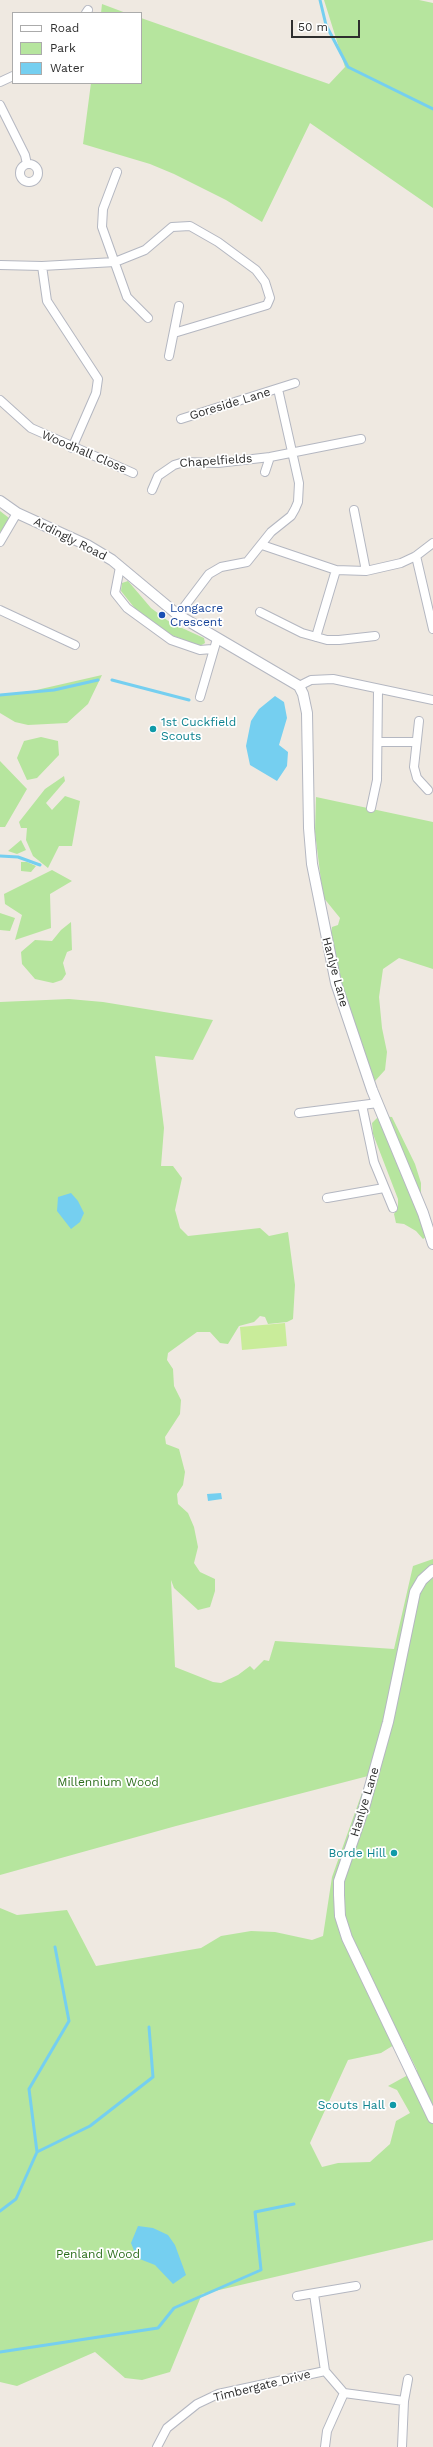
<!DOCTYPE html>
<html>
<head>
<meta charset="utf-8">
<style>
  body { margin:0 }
  #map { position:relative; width:433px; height:2447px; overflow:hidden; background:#efe9e1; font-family:"Work Sans",sans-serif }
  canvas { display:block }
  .legend { position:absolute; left:12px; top:12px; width:130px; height:72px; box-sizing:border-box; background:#fff; border:1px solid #ababab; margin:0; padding:5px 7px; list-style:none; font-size:12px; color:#2e2e2e }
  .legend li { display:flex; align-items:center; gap:8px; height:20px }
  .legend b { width:20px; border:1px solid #ababab }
  .scale { position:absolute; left:291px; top:20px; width:69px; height:18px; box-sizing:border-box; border:2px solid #2e2e2e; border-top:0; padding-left:5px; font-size:12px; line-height:14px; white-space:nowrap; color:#2e2e2e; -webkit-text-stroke:3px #fff; paint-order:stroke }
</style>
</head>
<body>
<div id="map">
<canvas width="433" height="2447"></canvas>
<ul class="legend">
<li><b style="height:5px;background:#fff"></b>Road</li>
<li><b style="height:11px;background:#b6e59e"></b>Park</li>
<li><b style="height:11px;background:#75cff0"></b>Water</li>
</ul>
<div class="scale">50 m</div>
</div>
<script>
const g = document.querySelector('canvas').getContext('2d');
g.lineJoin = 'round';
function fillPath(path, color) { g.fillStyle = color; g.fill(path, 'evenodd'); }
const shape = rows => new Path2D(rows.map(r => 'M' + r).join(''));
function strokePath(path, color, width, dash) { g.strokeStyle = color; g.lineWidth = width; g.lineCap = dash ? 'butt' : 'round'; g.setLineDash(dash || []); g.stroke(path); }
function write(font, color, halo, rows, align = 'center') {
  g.font = font + ' "Work Sans",sans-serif'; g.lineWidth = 3.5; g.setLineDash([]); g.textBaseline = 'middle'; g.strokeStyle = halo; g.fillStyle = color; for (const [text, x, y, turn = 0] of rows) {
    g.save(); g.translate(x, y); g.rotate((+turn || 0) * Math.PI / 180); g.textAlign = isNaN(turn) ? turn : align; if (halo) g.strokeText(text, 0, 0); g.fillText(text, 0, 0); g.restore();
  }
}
const green = shape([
  [324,0,419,0,433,3,433,208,310,123,262,222,226,200,174,174,150,164,83,144,91,83,141,83,141,18,329,84,345,67],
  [102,4,126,13,101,13],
  [0,511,9,518,0,533],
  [128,581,151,608,171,623,204,638,205,643,200,646,166,633,137,611,121,591,122,583],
  [102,675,88,704,67,723,28,725,15,722,0,713,0,695,32,691],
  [41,737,58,741,59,755,37,778,27,780,17,758,24,741],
  [0,761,27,789,5,827,0,827],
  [64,776,65,781,46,803,52,810,65,796,80,801,72,846,59,846,48,868,33,856,26,840,27,828,21,828,19,822,45,789],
  [316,797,433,822,433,969,399,958,383,969,379,997,382,1028,387,1052,385,1070,375,1081,349,1013,336,959,331,933,332,927,338,925,340,918,323,897,315,832],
  [21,840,26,850,17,854,8,851],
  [21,862,27,862,36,866,31,872,21,871],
  [52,870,72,881,50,894,51,928,15,940,22,915,5,904,4,894],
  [0,913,15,918,10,931,0,930],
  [71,922,72,950,67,952,63,963,66,974,62,980,53,983,35,979,22,964,21,952,35,940,52,941,61,930],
  [69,999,103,1002,213,1020,193,1060,155,1056,164,1128,161,1166,173,1166,182,1178,175,1210,180,1228,188,1236,260,1228,269,1236,288,1232,295,1285,293,1319,287,1322,268,1324,265,1317,260,1316,254,1322,239,1326,228,1344,220,1343,210,1332,197,1332,168,1353,167,1360,173,1369,174,1386,181,1400,180,1414,165,1437,166,1444,179,1449,185,1472,183,1485,177,1494,178,1504,188,1513,194,1527,198,1547,194,1563,200,1572,215,1579,215,1591,210,1607,198,1610,174,1588,171,1580,175,1667,213,1682,221,1683,238,1675,250,1666,254,1670,264,1660,269,1661,275,1641,394,1649,413,1566,433,1559,433,2240,202,2294,170,2372,142,2380,125,2378,95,2352,17,2386,0,2382,0,1908,17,1915,67,1910,96,1966,201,1948,221,1936,251,1931,275,1932,312,1940,323,1936,332,1877,368,1776,176,1826,0,1875,0,1002],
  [402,2040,417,2070,388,2086,397,2090,410,2113,396,2121,390,2144,370,2162,338,2163,322,2167,310,2143,348,2060,381,2053],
  [379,1116,392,1117,415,1164,421,1183,421,1192,415,1202,427,1236,423,1239,416,1231,404,1224,396,1223,394,1214,398,1207,398,1199,373,1134,372,1123]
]);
const pitch = shape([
  [285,1323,287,1346,242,1350,240,1327]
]);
const water = shape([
  [275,696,284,702,287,718,279,745,288,752,287,766,277,781,250,765,246,746,251,721,259,709],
  [71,1193,78,1201,84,1213,80,1222,71,1229,57,1211,58,1197],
  [221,1493,222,1499,208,1501,207,1494],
  [138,2226,153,2228,168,2235,175,2245,186,2275,173,2284,155,2265,137,2258,131,2243]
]);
const stream = shape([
  [320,0,326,25,348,67,433,109],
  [112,680,189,700],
  [0,695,54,690,98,680],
  [0,856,18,857,40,865],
  [37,2152,29,2089,69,2021,55,1947],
  [0,2211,16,2199,37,2152,90,2126,153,2077,149,2027],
  [0,2352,158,2328,174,2308,261,2270,255,2212,294,2204]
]);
const minor = shape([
  [86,13,88,10],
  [0,82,13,76],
  [0,105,25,155,27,164],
  '20 173a9 9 0 1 1 18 0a9 9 0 1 1-18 0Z',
  [117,172,103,209,102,227,127,297,148,318],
  [0,265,42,266,115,262,145,250,172,227,190,226,218,242,256,270,265,282,270,298,267,305,174,333],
  [42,266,47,301,98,379,96,393,72,448],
  [169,356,179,306],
  [0,400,31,428,133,473],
  [181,419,295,383],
  [265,472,270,457],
  [152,490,158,476,174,465,184,462,218,463,270,457,361,439],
  [354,510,366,571],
  [0,542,17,513],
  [262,545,336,570,366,571,401,563,416,556,433,543],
  [416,556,433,629],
  [120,567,115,593,127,608,171,640,200,650,212,649],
  [0,610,75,645],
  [260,612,302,633,327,640,339,640,375,636],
  [178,615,209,574,221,567,247,562,271,532,291,516,295,509,298,502,299,483,278,389],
  [316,637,336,570],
  [299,686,311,680,333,679,433,700],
  [200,697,217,639],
  [419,721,414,767,417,778,428,790],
  [379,742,415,742],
  [371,808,377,780,378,690],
  [362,1105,374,1162,393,1208],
  [299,1113,378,1103],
  [327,1198,384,1188],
  [314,2294,325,2371,344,2393],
  [297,2296,356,2286],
  [344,2393,404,2401],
  [157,2447,167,2428,197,2404,218,2394,325,2371],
  [325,2447,327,2431,344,2393],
  [402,2447,404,2401,408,2379]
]);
const tertiary = shape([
  [0,501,17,513,87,545,112,560,178,615,299,686,303,694,307,713,309,828,312,864,336,983,372,1090,423,1213,433,1244],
  [433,1570,422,1580,415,1592,388,1722,364,1808,339,1881,339,1895,340,1916,347,1938,433,2118]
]);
const markers = [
  [162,615,4,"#1a4fb4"],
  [153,729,4,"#0f9aa8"],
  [394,1853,4,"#0f9aa8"],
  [393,2105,4,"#0f9aa8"]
];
const streetNames = [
  ["Goreside Lane",230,404,-17],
  ["Woodhall Close",84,452,23],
  ["Chapelfields",216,461,-4],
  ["Ardingly Road",70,539,27],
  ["Hanlye Lane",335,972,75],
  ["Hanlye Lane",365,1802,-73],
  ["Timbergate Drive",262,2386,-14]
];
const transitNames = [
  ["Longacre",170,608],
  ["Crescent",170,622]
];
const cultureNames = [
  ["1st Cuckfield",161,722,"left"],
  ["Scouts",161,736,"left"],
  ["Borde Hill",386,1853],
  ["Scouts Hall",385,2105]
];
const parkNames = [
  ["Millennium Wood",108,1782],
  ["Penland Wood",98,2254]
];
fillPath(green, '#b6e59e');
fillPath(pitch, '#c9ec9a');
fillPath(water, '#75cff0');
strokePath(stream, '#75cff0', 3);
strokePath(minor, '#b4b7c1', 10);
strokePath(tertiary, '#b4b7c1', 12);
strokePath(minor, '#fff', 8);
strokePath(tertiary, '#fff', 10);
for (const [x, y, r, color] of markers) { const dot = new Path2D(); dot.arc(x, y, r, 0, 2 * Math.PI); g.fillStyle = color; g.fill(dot); strokePath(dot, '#fff', 1.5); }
write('12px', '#2e2e2e', '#fff', streetNames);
write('12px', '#164399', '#fff', transitNames, 'left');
write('12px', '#0d838f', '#fff', cultureNames, 'right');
write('12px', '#2c6e1b', '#fff', parkNames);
</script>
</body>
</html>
